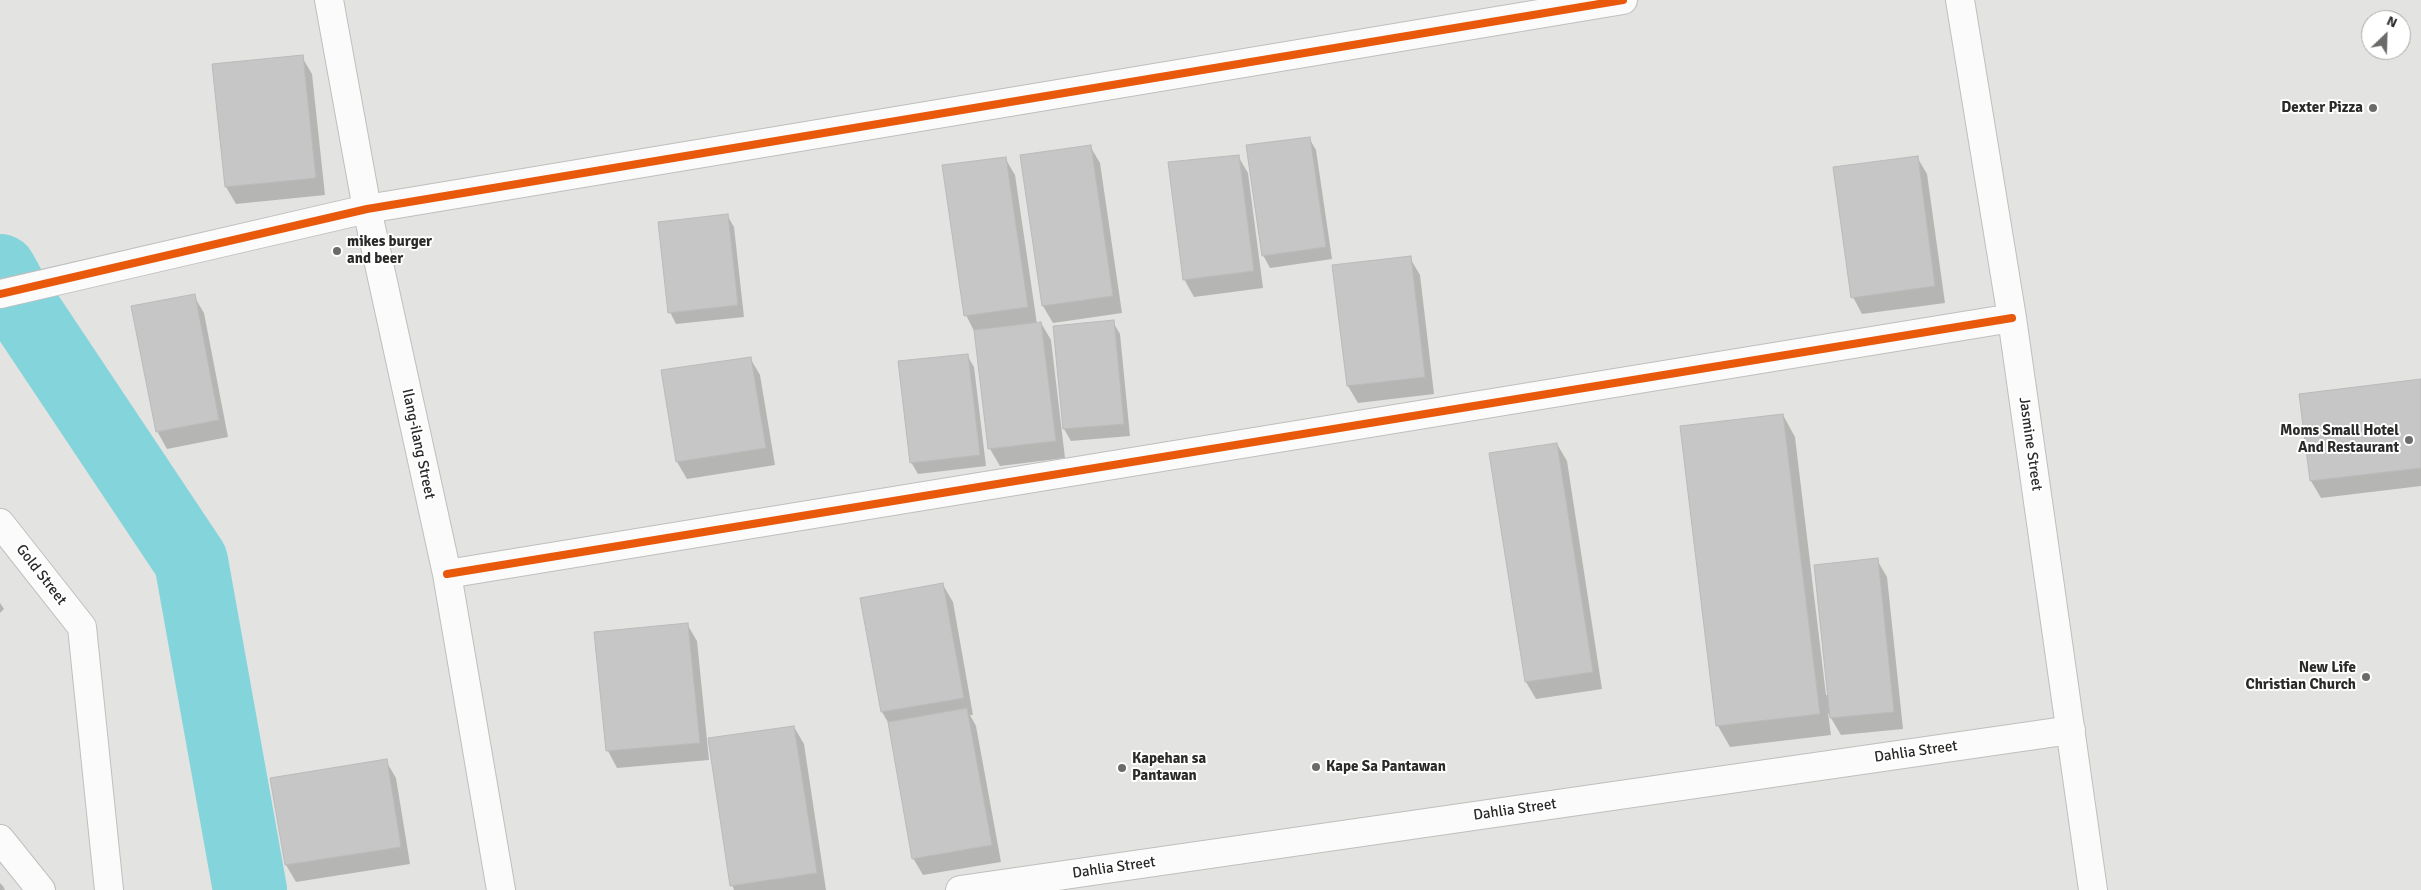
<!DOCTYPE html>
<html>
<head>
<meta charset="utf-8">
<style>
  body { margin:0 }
  #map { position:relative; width:2421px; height:890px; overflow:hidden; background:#e3e3e2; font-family:Signika,sans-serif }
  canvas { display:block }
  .north { position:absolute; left:2361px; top:10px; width:50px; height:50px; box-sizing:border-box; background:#fff; border:1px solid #aaaaa9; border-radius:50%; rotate:24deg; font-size:14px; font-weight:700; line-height:20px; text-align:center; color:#2a2a28 }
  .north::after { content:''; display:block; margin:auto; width:18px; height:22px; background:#6b6b69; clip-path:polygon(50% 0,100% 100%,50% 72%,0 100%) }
</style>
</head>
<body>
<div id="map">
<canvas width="2421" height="890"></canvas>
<div class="north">N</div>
</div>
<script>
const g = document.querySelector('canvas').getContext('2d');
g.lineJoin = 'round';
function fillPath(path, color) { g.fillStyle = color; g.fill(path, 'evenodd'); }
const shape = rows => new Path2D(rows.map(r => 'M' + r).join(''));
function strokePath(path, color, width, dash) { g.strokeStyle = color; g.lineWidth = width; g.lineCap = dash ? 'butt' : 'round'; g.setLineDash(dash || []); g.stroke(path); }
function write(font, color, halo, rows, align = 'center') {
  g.font = font + ' Signika,sans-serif'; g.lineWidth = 4; g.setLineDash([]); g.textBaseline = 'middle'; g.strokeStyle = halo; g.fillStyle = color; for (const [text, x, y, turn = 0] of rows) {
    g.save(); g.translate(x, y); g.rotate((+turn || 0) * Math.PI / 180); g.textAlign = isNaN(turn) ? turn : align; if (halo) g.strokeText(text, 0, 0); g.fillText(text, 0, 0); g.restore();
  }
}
const shadow = shape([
  [302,57,312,74,325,195,236,204,226,187],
  [1309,138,1316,150,1332,259,1270,268,1263,255],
  [1090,146,1100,163,1122,313,1053,323,1043,306],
  [1238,156,1248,173,1263,288,1194,297,1184,279],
  [1917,157,1927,174,1945,303,1862,314,1853,297],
  [1005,158,1015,175,1037,324,1041,323,1051,340,1065,458,1000,466,990,449,975,333,966,315],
  [727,215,734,227,744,317,676,324,670,312],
  [1410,258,1420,275,1434,394,1358,403,1348,386],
  [194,296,204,313,228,437,167,449,157,431],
  [1113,322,1120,334,1130,436,1071,441,1064,429,1054,327],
  [967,355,974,367,986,466,918,474,911,462],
  [750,358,760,375,775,465,687,479,677,462],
  [2421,380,2421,486,2321,498,2311,481,2301,395],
  [1783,415,1795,437,1826,695,1829,695,1877,560,1887,577,1903,729,1841,735,1828,713,1831,735,1730,747,1718,726],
  [1557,444,1567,461,1602,689,1536,699,1526,682,1491,454],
  [943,585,953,602,973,715,970,715,976,726,1001,862,923,875,913,858,889,724,882,712,861,599],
  [0,603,4,609,0,613],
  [687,624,697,641,709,760,617,768,608,751,595,633],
  [794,727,804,744,826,890,734,890,732,885],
  [386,761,396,778,410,864,296,882,286,865],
  [0,883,3,886,5,890,0,890]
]);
const river = shape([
  [0,271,11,291,191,561,250,890]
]);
const building = shape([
  [303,55,316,178,225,187,212,64,303,55],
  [1310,137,1326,247,1262,256,1246,145,1310,137],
  [1091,145,1113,296,1042,306,1020,155,1091,145],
  [1239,155,1254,271,1183,280,1168,162,1239,155],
  [1918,156,1935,286,1851,298,1833,167,1918,156],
  [1006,157,1028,307,964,316,942,165,1006,157],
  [728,214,738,305,668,313,658,222,728,214],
  [1411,256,1425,377,1347,386,1332,265,1411,256],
  [195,294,219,420,156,432,131,306,195,294],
  [1114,320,1124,424,1063,429,1053,326,1114,320],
  [1041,322,1056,441,988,449,974,330,1041,322],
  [968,354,980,455,910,463,898,361,968,354],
  [751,357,766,448,676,462,661,370,751,357],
  [2421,379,2421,468,2310,481,2299,394,2421,379],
  [1783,414,1820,714,1716,726,1680,426,1783,414],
  [1557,443,1593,672,1525,682,1489,453,1557,443],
  [1878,558,1894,712,1830,718,1814,565,1878,558],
  [943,583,964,698,881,712,860,598,943,583],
  [688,623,700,743,606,751,594,632,688,623],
  [967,708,992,845,912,859,888,722,967,708],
  [794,726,817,873,730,886,708,738,794,726],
  [387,759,401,847,285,865,270,778,387,759]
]);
const minor = shape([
  [329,0,367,209,447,574,501,890],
  [1960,0,2012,318,2093,890],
  [0,294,367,209,1623,0],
  [0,523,82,627,109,890],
  [447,574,2012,318],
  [0,839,41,890],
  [960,890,2071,730]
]);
const cycleway = shape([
  [0,294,367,209,1623,0],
  [447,574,2012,318]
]);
const markers = [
  [2373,108,5,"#6b6b69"],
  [337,251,5,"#6b6b69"],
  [2409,440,5,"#6b6b69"],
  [2366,677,5,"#6b6b69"],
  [1316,767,5,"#6b6b69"],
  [1122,768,5,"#6b6b69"]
];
const poiNames = [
  ["Dexter Pizza",2363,108],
  ["mikes burger",347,242,"left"],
  ["and beer",347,259,"left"],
  ["Moms Small Hotel",2399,431],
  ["And Restaurant",2399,448],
  ["New Life",2356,668],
  ["Christian Church",2356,685],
  ["Kapehan sa",1132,759,"left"],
  ["Pantawan",1132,776,"left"],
  ["Kape Sa Pantawan",1326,767,"left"]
];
const streetNames = [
  ["Ilang-ilang Street",418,444,78],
  ["Jasmine Street",2030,444,82],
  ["Gold Street",41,575,52],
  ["Dahlia Street",1916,752,-8],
  ["Dahlia Street",1515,810,-8],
  ["Dahlia Street",1114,868,-8]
];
fillPath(shadow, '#0003');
strokePath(river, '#84d4dc', 74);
fillPath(building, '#c6c6c6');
strokePath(building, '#bababa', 1);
strokePath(minor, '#bfbfbd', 30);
strokePath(minor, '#fbfbfb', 28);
strokePath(cycleway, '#e8590c', 8);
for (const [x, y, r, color] of markers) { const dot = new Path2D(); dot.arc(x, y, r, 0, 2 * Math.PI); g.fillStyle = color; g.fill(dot); strokePath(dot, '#fff', 2); }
write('bold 15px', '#2a2a28', '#fff', poiNames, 'right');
write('15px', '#2a2a28', '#fff', streetNames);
</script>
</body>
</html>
